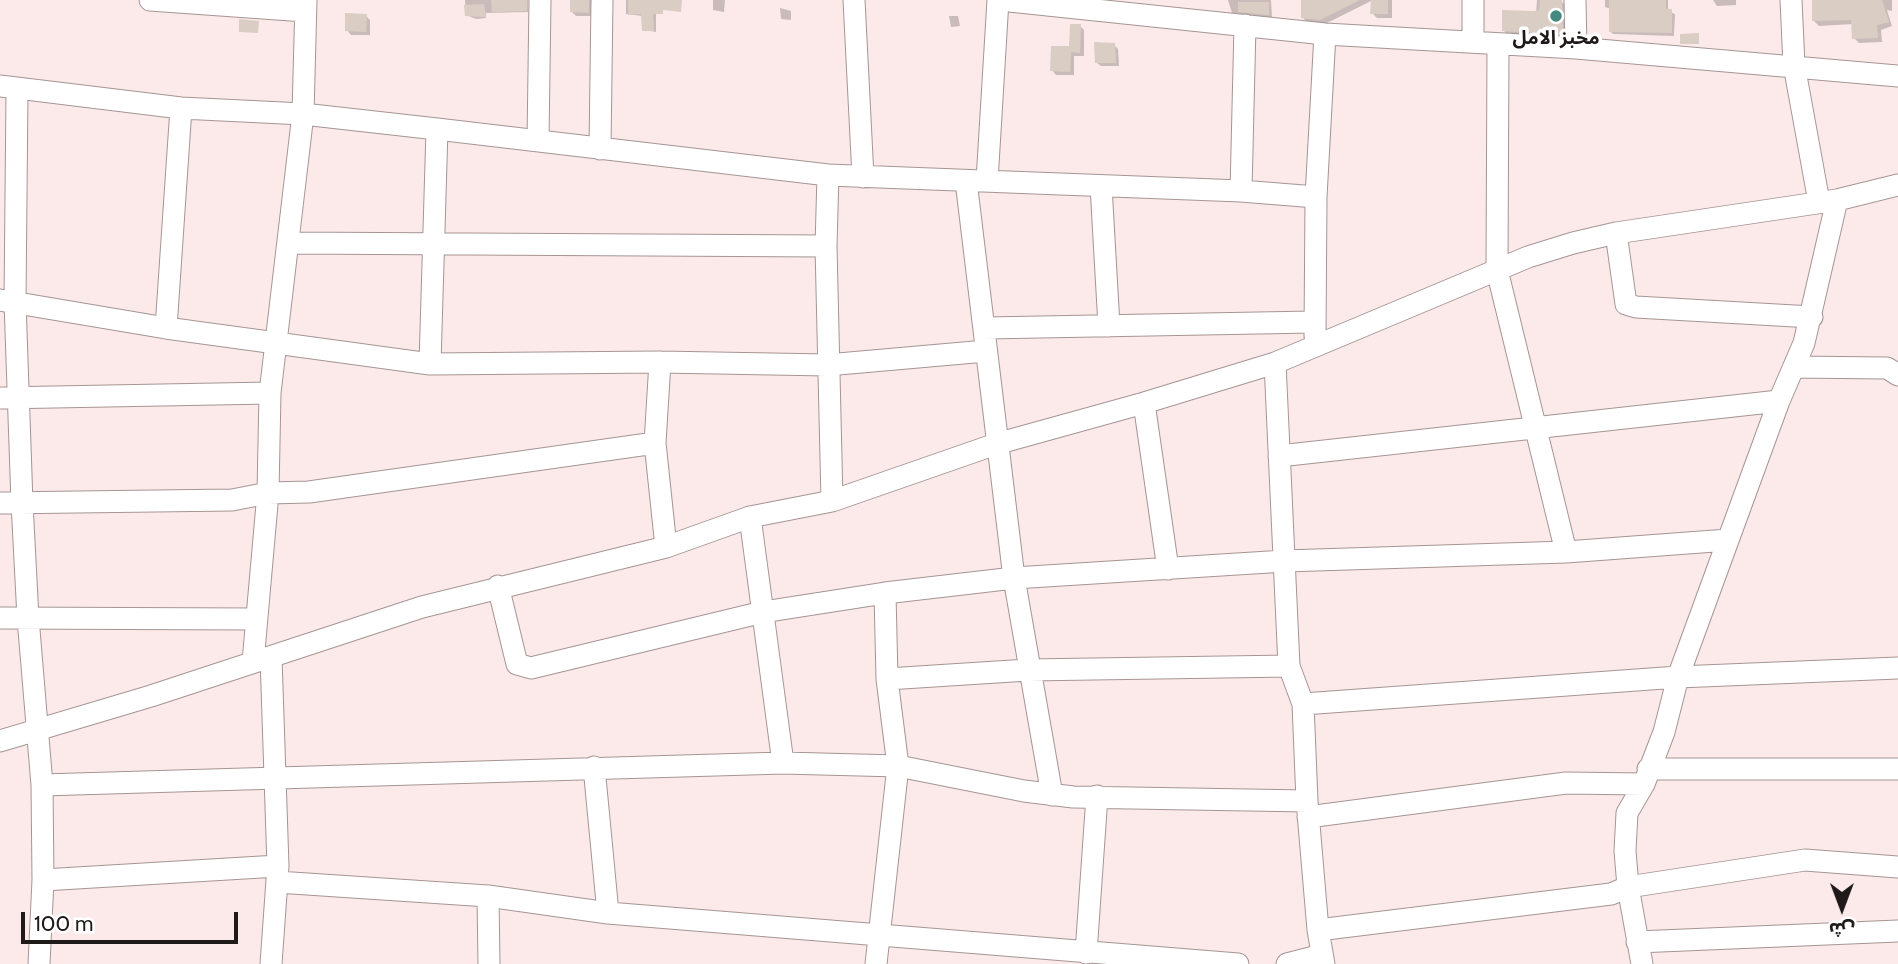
<!DOCTYPE html>
<html>
<head>
<meta charset="utf-8">
<style>
  body { margin:0 }
  #map { position:relative; width:1898px; height:964px; overflow:hidden; background:#fbeae9; font-family:Cabin,"Noto Sans Arabic",sans-serif }
  canvas { display:block }
  .north { position:absolute; left:1807px; top:873px; width:70px; height:70px; -webkit-text-stroke:5px #fff; paint-order:stroke; rotate:180deg; font-size:19px; font-weight:700; line-height:28px; text-align:center; color:#1f1919 }
  .north::after { content:''; display:block; margin:auto; width:24px; height:32px; background:#1f1919; clip-path:polygon(50% 0,100% 100%,50% 72%,0 100%) }
  .scale { position:absolute; left:21px; top:912px; width:217px; height:32px; box-sizing:border-box; border:4px solid #1f1919; border-top:0; padding-left:9px; font-size:21px; line-height:24px; white-space:nowrap; color:#1f1919; -webkit-text-stroke:5px #fff; paint-order:stroke }
</style>
</head>
<body>
<div id="map">
<canvas width="1898" height="964"></canvas>
<div class="north">ش</div>
<div class="scale">100 m</div>
</div>
<script>
const g = document.querySelector('canvas').getContext('2d');
g.lineJoin = 'round';
function fillPath(path, color) { g.fillStyle = color; g.fill(path, 'evenodd'); }
const shape = rows => new Path2D(rows.map(r => 'M' + r).join(''));
function strokePath(path, color, width, dash) { g.strokeStyle = color; g.lineWidth = width; g.lineCap = dash ? 'butt' : 'round'; g.setLineDash(dash || []); g.stroke(path); }
function write(font, color, halo, rows, align = 'center') {
  g.font = font + ' Cabin,"Noto Sans Arabic",sans-serif'; g.lineWidth = 7; g.setLineDash([]); g.textBaseline = 'middle'; g.strokeStyle = halo; g.fillStyle = color; for (const [text, x, y, turn = 0] of rows) {
    g.save(); g.translate(x, y); g.rotate((+turn || 0) * Math.PI / 180); g.textAlign = isNaN(turn) ? turn : align; if (halo) g.strokeText(text, 0, 0); g.fillText(text, 0, 0); g.restore();
  }
}
const shadow = shape([
  [465,0,528,0,528,12,486,13,486,18,476,19,466,15],
  [572,0,594,0,593,16,576,16,572,12],
  [626,0,656,0,656,32,644,30,643,16,626,14],
  [713,0,725,0,724,12,713,10],
  [1228,0,1271,0,1272,18,1232,13],
  [1302,0,1392,0,1392,18,1377,18,1372,13,1373,0,1325,24,1307,22,1303,18],
  [1537,0,1561,1,1567,7,1568,39,1509,36,1503,30,1536,13],
  [1605,0,1668,0,1668,11,1675,14,1674,36,1613,34,1610,31,1611,9,1605,7],
  [1713,0,1736,0,1736,5,1717,6],
  [1815,0,1892,0,1892,11,1887,10,1892,26,1881,30,1882,42,1859,43,1854,38,1853,24,1819,26,1814,21],
  [780,8,791,11,791,20,781,19],
  [366,16,370,20,370,35,351,35,347,30],
  [949,16,958,16,960,26,951,27],
  [1080,26,1084,30,1084,56,1074,56,1074,75,1056,75,1052,70,1070,48],
  [1114,45,1118,49,1119,66,1101,66,1097,63]
]);
const building = shape([
  [491,0,527,0,527,11,492,12],
  [570,0,589,0,589,13,570,12],
  [628,0,682,0,681,12,663,10,663,14,653,14,654,31,642,31,641,14,628,15],
  [1301,0,1360,0,1320,20,1301,18],
  [1371,0,1388,0,1388,14,1370,14],
  [1540,0,1562,0,1563,34,1502,31,1502,10,1534,11,1539,10],
  [1609,0,1666,0,1666,9,1672,9,1672,33,1609,32],
  [1812,0,1882,0,1889,22,1877,25,1878,38,1852,39,1851,20,1812,21],
  [1238,2,1269,2,1269,15,1238,12],
  [484,4,486,17,465,16,464,5],
  [345,13,367,14,366,32,345,31],
  [239,19,259,21,258,33,239,32],
  [1070,24,1081,24,1080,53,1071,52,1070,72,1050,71,1051,46,1069,46],
  [1699,33,1699,44,1680,44,1680,34],
  [1094,42,1115,43,1116,63,1095,63]
]);
const minor = shape([
  [150,0,305,11],
  [854,0,863,177],
  [1000,0,1325,34,1576,48,1898,76],
  [1473,0,1473,42],
  [1575,0,1576,48],
  [1791,0,1794,65,1819,202],
  [1498,44,1497,270,1566,552],
  [0,86,181,108,303,114,437,129,828,175,1241,191,1316,197],
  [17,91,15,302,22,503,28,618,42,785,43,880,39,964],
  [538,141,540,0],
  [600,149,602,0],
  [828,175,826,246,832,501],
  [966,181,1014,578,1052,795],
  [987,181,998,0],
  [1101,186,1109,326],
  [1241,191,1245,25],
  [1616,233,1626,304,1636,307,1812,317],
  [290,243,826,246],
  [0,300,166,328,430,364,660,362,827,365,986,351],
  [166,328,181,108],
  [986,328,1313,322],
  [1315,336,1316,197,1325,34],
  [660,362,655,443,666,547],
  [1275,363,1289,666,1303,704,1307,801,1318,930,1324,964],
  [430,364,437,129],
  [1794,367,1887,368,1898,375],
  [0,398,270,393],
  [1144,403,1168,569],
  [1279,456,1779,401],
  [0,503,232,500,268,493,309,492,655,443],
  [750,517,783,763],
  [498,586,517,664,531,668,763,612,885,593,1014,578,1285,561,1566,552,1728,540],
  [0,618,255,619],
  [271,657,278,866,271,964],
  [253,662,268,493,270,393,303,114,306,0],
  [887,679,1028,670,1289,666],
  [1303,704,1678,677,1898,668],
  [0,741,151,696,422,607,666,547,750,517,832,501,996,444,1144,403,1275,363,1528,257,1573,243,1616,233,1837,200,1898,185],
  [594,767,608,913],
  [1648,769,1898,769],
  [42,785,783,763,898,766,1024,791,1073,797,1307,801],
  [1308,817,1566,783,1644,784],
  [43,880,278,866],
  [277,882,488,896,608,913,1238,964],
  [488,896,489,964],
  [1318,930,1611,894,1628,887,1625,851,1627,813,1644,784,1664,732,1678,677,1779,401,1804,343,1837,200],
  [1637,942,1898,931],
  [1086,953,1097,796],
  [876,964,898,766,887,679,885,593],
  [1287,964,1322,955],
  [1642,964,1628,887,1805,860,1898,867]
]);
const markers = [
  [1556,16,7,"#438980"]
];
const poiNames = [
  ["مخبز الامل",1556,38]
];
fillPath(shadow, '#0003');
fillPath(building, '#dacdc4');
strokePath(minor, '#a59594', 23);
strokePath(minor, '#fff', 21);
for (const [x, y, r, color] of markers) { const dot = new Path2D(); dot.arc(x, y, r, 0, 2 * Math.PI); g.fillStyle = color; g.fill(dot); strokePath(dot, '#fff', 2.5); }
write('bold 19px', '#1f1919', '#fff', poiNames);
</script>
</body>
</html>
